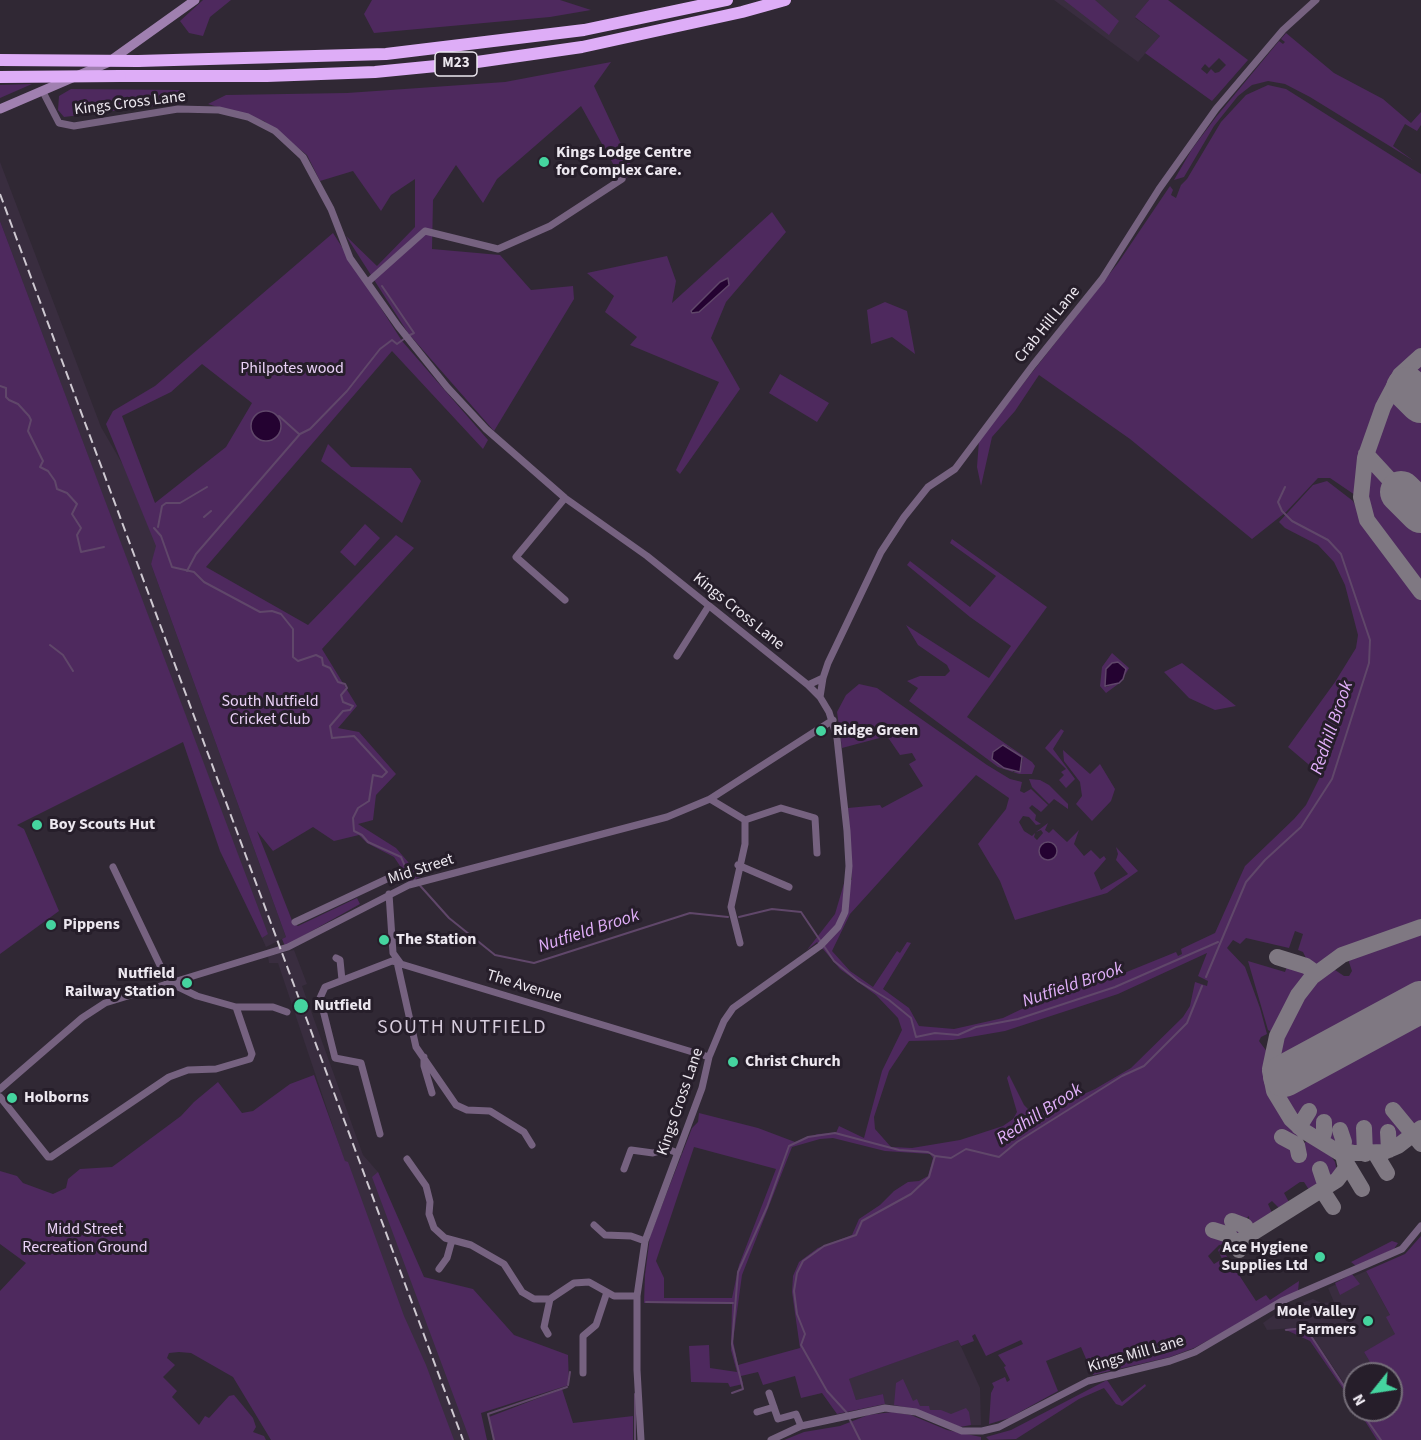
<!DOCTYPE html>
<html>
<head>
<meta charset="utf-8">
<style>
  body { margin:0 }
  #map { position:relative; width:1421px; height:1440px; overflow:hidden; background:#302834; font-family:"Source Sans 3",sans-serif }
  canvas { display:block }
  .north { position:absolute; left:1343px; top:1362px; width:60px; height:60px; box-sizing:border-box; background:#261e2a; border:2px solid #756e79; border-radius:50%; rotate:240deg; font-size:16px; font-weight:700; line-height:24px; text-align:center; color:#ece7ef }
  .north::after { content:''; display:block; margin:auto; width:21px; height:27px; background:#45d49f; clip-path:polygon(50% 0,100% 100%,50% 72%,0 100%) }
</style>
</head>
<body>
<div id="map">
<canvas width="1421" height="1440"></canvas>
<div class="north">N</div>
</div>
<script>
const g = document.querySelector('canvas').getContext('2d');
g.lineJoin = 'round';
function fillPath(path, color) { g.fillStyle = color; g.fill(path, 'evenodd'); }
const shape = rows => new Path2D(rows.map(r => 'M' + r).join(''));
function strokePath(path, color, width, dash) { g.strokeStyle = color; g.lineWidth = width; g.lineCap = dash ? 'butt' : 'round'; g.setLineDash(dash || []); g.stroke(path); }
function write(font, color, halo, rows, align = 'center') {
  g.font = font + ' "Source Sans 3",sans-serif'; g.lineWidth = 6; g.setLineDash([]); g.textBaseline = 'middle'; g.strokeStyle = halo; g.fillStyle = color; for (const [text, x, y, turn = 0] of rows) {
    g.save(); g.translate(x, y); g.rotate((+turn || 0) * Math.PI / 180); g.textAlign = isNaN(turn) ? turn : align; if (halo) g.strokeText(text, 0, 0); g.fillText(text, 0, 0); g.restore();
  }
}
const built = shape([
  [1054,0,1149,0,1135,18,1160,36,1138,62],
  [0,162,101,427,123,465,157,546,151,564,286,937,266,947,262,938,267,934,0,221],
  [294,950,307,984,302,986,363,1155,378,1172,487,1440,438,1440,278,963,269,963,268,956],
  [1366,1271,1398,1330,1393,1336,1364,1352,1377,1374,1355,1374,1355,1393,1352,1395,1306,1327,1267,1330,1263,1323,1281,1310,1313,1299,1321,1303,1334,1302,1328,1288],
  [958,1340,980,1388,981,1425,966,1425,914,1408,885,1404,883,1394,856,1400,848,1379]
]);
const green = shape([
  [203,0,231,0,210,17,203,36,189,33,180,21],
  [372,0,560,0,591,10,550,17,374,33,364,14],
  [1064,0,1095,0,1119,21,1109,35],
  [1149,0,1168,0,1248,60,1212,101,1145,53,1160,36,1135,17],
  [1219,58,1226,65,1219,72,1215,73,1211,69,1207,74,1201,69,1205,64,1209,68],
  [1286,33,1334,73,1383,99,1411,123,1421,112,1421,125,1417,131,1405,124,1393,146,1414,161,1310,97,1285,84,1268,81,1252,85,1238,96,1214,126,1184,177,1174,180,1192,149,1216,117,1279,41,1283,44,1285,42,1281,39],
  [611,62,594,86,635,174,622,180,581,106,497,179,483,203,456,165,433,200,432,249,500,255,531,290,573,286,574,299,494,431,408,333,346,236,377,266,415,227,415,179,391,195,381,211,353,171,320,181,307,155,264,121,208,104,226,95,347,93,505,82],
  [32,84,0,98,0,85],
  [1268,85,1286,89,1421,174,1421,350,1399,369,1387,388,1363,448,1355,495,1330,478,1318,478,1286,512,1252,539,1130,439,1039,375,1015,411,992,437,981,486,977,467,979,440,1118,263,1170,186,1173,190,1171,195,1176,198,1181,185,1187,179,1221,122,1246,95],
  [71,89,182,90,168,102,154,106,64,117,58,110,59,96],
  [772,212,786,232,726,302,711,338,740,389,680,474,676,470,719,382,630,345,637,337,605,312,614,296,587,273,667,256,676,281,672,303],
  [0,221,268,934,262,938,220,851,183,742,17,825,24,829,59,911,0,954],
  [333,233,402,341,488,440,483,449,392,351,206,567,308,625,396,535,414,548,322,649,357,706,338,728,359,732,396,774,376,795,373,820,358,824,396,848,421,877,410,881,394,857,367,843,359,835,334,841,313,827,273,851,257,831,293,923,298,926,357,898,360,904,285,946,282,939,286,937,151,564,156,546,106,424,113,411,155,386],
  [202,364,252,403,226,447,155,503,122,416,171,392],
  [885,302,907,311,915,354,892,337,871,344,867,310],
  [1421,362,1421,586,1371,519,1366,507,1365,495,1370,456,1381,423,1400,384],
  [780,374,829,403,817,422,769,393],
  [328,444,351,467,411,468,421,481,402,523,321,461],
  [1327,481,1353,501,1365,524,1421,599,1421,922,1342,950,1319,965,1308,962,1303,952,1298,950,1303,934,1295,931,1289,948,1246,938,1240,944,1233,940,1227,948,1245,967,1260,1008,1267,1034,1261,1037,1259,1041,1268,1053,1266,1089,1285,1122,1304,1137,1298,1141,1283,1135,1280,1137,1292,1144,1298,1158,1302,1156,1301,1145,1309,1140,1324,1149,1324,1153,1327,1150,1335,1162,1337,1172,1336,1177,1328,1182,1323,1176,1323,1167,1318,1166,1318,1181,1321,1187,1311,1193,1304,1182,1300,1182,1284,1193,1290,1204,1281,1210,1272,1201,1268,1204,1273,1215,1259,1221,1261,1225,1250,1232,1249,1216,1241,1223,1231,1219,1231,1223,1247,1234,1236,1240,1232,1232,1211,1227,1211,1233,1226,1236,1232,1243,1219,1245,1208,1256,1214,1264,1222,1259,1218,1250,1221,1247,1227,1246,1222,1249,1256,1301,1266,1295,1270,1300,1299,1281,1298,1291,1194,1348,1170,1357,1093,1375,1081,1347,1046,1361,1058,1391,1009,1418,989,1424,991,1393,994,1387,992,1383,1005,1377,1007,1382,1010,1380,1004,1367,1006,1366,998,1355,1023,1344,1021,1340,986,1356,975,1334,972,1336,974,1341,961,1346,958,1340,849,1379,856,1400,883,1394,885,1404,837,1414,822,1393,801,1398,795,1376,763,1385,758,1372,741,1376,743,1384,730,1387,728,1383,691,1382,689,1346,709,1345,710,1368,737,1372,731,1350,732,1304,644,1303,645,1275,650,1236,692,1128,698,1122,699,1113,758,1128,795,1142,818,1134,836,1133,839,1126,864,1138,882,1071,902,1030,898,1018,876,995,840,969,817,942,807,950,835,914,845,880,852,880,848,808,880,805,882,808,923,786,909,764,916,760,912,753,900,755,887,736,842,748,837,712,846,695,859,684,877,688,987,765,1010,779,1022,782,1020,791,1024,793,1031,789,1048,805,1041,812,1032,805,1029,808,1036,815,1035,820,1041,824,1036,825,1029,817,1023,816,1019,822,1024,831,1032,836,1035,833,1034,837,1037,840,1043,833,1041,830,1036,832,1048,823,1045,830,1049,833,1053,829,1067,842,1079,830,1074,844,1084,856,1091,850,1100,859,1104,856,1106,859,1094,873,1101,890,1128,874,1116,860,1118,854,1116,847,1138,871,1107,893,1015,920,1000,881,978,844,1006,809,1009,798,976,775,850,914,832,951,850,971,873,987,897,951,900,953,907,942,911,943,883,989,909,1008,919,1026,954,1029,1003,1018,1026,1007,1044,987,1084,974,1095,981,1102,982,1176,952,1178,956,1182,954,1181,949,1215,933,1245,866,1294,819,1306,805,1321,775,1288,747,1335,682,1356,648,1358,635,1345,585,1334,562,1318,545,1285,528,1279,522,1313,485],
  [1207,953,1198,976,1208,981,1207,986,1195,982,1190,1006,1183,1017,1131,1068,1095,1089,1035,1116,1024,1105,1009,1075,1007,1078,1017,1112,1013,1119,1003,1126,960,1140,912,1148,891,1147,875,1129,874,1117,889,1071,909,1041,953,1040,1005,1031,1118,994],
  [833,1138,885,1151,930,1154,933,1158,928,1176,919,1181,908,1182,894,1191,880,1205,859,1219,852,1235,818,1248,799,1262,793,1276,792,1292,800,1348,738,1365,733,1341,742,1275,792,1147,820,1139],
  [694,1147,776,1169,739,1265,732,1298,664,1298,664,1278,656,1261],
  [365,524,380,538,355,566,340,552],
  [952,539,1047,607,967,717,1032,762,1035,766,1032,774,1019,774,998,767,909,701,918,688,907,681,920,676,945,676,950,671,947,665,918,645,906,625,989,678,1011,646,970,617,907,565,910,561,970,607,996,576,950,543],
  [1007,746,1023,758,1020,772,1013,772],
  [1112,653,1129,668,1125,675,1126,671,1106,669,1106,687,1121,682,1106,693,1100,686,1102,667],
  [1182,663,1236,706,1215,710,1189,698,1164,672],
  [1061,729,1064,731,1053,749,1075,779,1066,788,1059,780,1064,775,1061,772,1066,769,1045,748],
  [1063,750,1090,774,1100,764,1115,789,1111,801,1092,821,1076,804,1082,796,1080,782,1064,761],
  [1029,779,1040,780,1049,785,1068,804,1068,809,1054,799,1049,804,1032,787],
  [1421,933,1421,1120,1410,1129,1393,1106,1388,1109,1408,1131,1397,1140,1389,1144,1391,1132,1387,1130,1384,1140,1386,1144,1367,1146,1368,1128,1364,1125,1360,1128,1363,1147,1345,1146,1347,1141,1340,1128,1338,1131,1341,1144,1324,1137,1327,1133,1325,1120,1321,1122,1322,1135,1303,1123,1311,1110,1307,1110,1301,1121,1286,1099,1276,1073,1283,1033,1304,993,1326,972,1329,975,1328,971,1332,968,1344,976,1349,976,1352,971,1349,962,1350,957],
  [1248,961,1285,972,1288,964,1303,968,1306,973,1272,1032,1268,1030],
  [314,1075,345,1161,348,1162,404,1316,426,1365,454,1440,271,1440,233,1377,191,1353,179,1352,169,1353,167,1358,175,1365,163,1377,177,1391,172,1397,199,1425,205,1416,209,1418,229,1396,234,1395,253,1418,256,1427,253,1432,264,1436,266,1440,0,1440,0,1291,26,1263,0,1244,0,1171,17,1176,23,1183,53,1194,66,1188,68,1179,80,1169,112,1167,123,1159,181,1116,194,1102,218,1082,242,1113,253,1111,290,1084],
  [378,1172,424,1277,473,1289,514,1335,568,1355,569,1385,481,1413,487,1440,470,1440,372,1177],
  [1421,1236,1421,1440,1377,1440,1358,1410,1391,1410,1391,1374,1377,1374,1364,1352,1395,1334,1386,1317,1390,1315,1366,1271,1405,1254],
  [1392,1241,1398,1243,1394,1249,1356,1266,1351,1262],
  [1352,1274,1360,1284,1340,1295,1335,1283],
  [1306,1327,1351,1395,1355,1393,1355,1406,1310,1341,1284,1329],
  [903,1379,913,1401,917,1399,920,1406,929,1406,930,1410,941,1410,951,1414,966,1408,969,1412,971,1425,960,1427,918,1410,894,1405,896,1383],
  [1107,1380,1122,1402,1145,1384,1146,1386,1122,1406,1116,1404,1104,1388,1079,1399,1016,1439,989,1440,986,1437,1011,1430],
  [562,1389,573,1423,633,1416,633,1440,493,1440,489,1417],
  [892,1412,911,1415,947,1430,981,1437,981,1440,784,1440,804,1432,840,1426,868,1415]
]);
const water = shape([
  [728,278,729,285,699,312,692,313,691,311,720,282,728,278],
  '251 426a15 15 0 1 1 30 0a15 15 0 1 1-30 0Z',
  [1118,662,1126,669,1123,679,1119,683,1105,686,1106,669,1112,663,1118,662],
  [1003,745,1022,757,1020,772,1004,768,992,759,993,752,1003,745],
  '1039 851a9 9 0 1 1 18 0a9 9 0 1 1-18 0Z'
]);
const stream = shape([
  [382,286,414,333,410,335],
  [0,386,6,388,6,397,9,400,18,404,29,416,31,420,28,431,43,461,40,467,48,471,55,481,57,489,67,493,77,504,72,514,81,528,77,535,81,552,104,547],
  [279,416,299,434],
  [204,517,211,511],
  [158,527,162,506,166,503,180,503,207,487],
  [154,528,161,536,172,567,194,572,204,582,260,612,272,611,281,614,293,629,293,657,298,661,316,655,322,658,323,665,330,668,338,682,345,684,347,688,341,695,343,702,353,706,350,710,343,711,330,726,332,738,354,736,387,772,382,777,373,775,369,801,358,808,353,818,354,831,362,835,368,842,401,857,407,871,449,918,495,955,534,963,690,913,728,917],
  [187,571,196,554,300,434,310,429,347,391,380,349,392,340,397,344,404,339],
  [50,645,63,655,73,671],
  [739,917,772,909,801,912,834,961,858,981,889,1000,911,1018,916,1037,935,1033,958,1035,976,1027,1018,1019,1115,987,1218,942],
  [1206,977,1246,882,1265,860,1301,827,1332,779,1369,663,1370,640,1341,554,1328,540,1292,521,1282,511,1278,502,1285,487],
  [646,1302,733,1303],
  [1286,1330,1304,1328,1307,1330,1355,1403],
  [568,1385,570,1372],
  [732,1393,743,1389,732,1344,738,1272,767,1207,789,1146,808,1137,835,1133,899,1150,928,1152,935,1156],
  [635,1394,635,1440],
  [1360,1410,1381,1440],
  [847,1413,827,1391,801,1345,805,1334,797,1314,794,1291,797,1273,803,1261,824,1246,856,1235,862,1221,911,1194,929,1177,935,1156,951,1158,966,1149,999,1157,1017,1142,1122,1076,1144,1066,1187,1023,1202,986],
  [849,1418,860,1440],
  [494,1440,488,1414,567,1387]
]);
const taxiway = shape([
  [1421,356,1400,375,1383,407,1365,458,1361,497,1367,520,1421,592],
  [1366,454,1401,492],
  [1277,957,1306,966,1316,973],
  [1276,1079,1270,1069,1277,1036,1298,995,1312,977,1342,955,1421,927],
  [1393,1110,1421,1144],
  [1299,1127,1309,1111],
  [1364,1128,1365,1154],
  [1340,1130,1344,1142,1342,1151],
  [1388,1132,1389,1150],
  [1282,1137,1297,1145,1299,1155],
  [1321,1141,1324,1133,1324,1122],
  [1336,1149,1354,1153,1384,1152,1398,1146,1421,1128],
  [1375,1153,1387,1173],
  [1347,1164,1362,1189],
  [1320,1169,1326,1187],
  [1322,1190,1333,1207],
  [1232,1221,1245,1226,1250,1235],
  [1213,1230,1229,1235,1235,1244],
  [1239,1250,1235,1244,1337,1180,1346,1168,1343,1155,1304,1131,1291,1119,1274,1091,1270,1071]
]);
const runway = shape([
  [1407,388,1421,402],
  [1401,492,1421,512],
  [1284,1076,1421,1002]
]);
const street = shape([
  [43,92,59,123,74,126,178,109,219,110,248,117,275,131,303,157,331,209,350,258,398,326,447,387,486,429,565,498,647,556,808,685,820,697,829,712,837,738,847,831,849,866,845,912,838,927,820,946,733,1008,724,1021,709,1057,702,1088,645,1241,637,1296,637,1370,641,1440],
  [369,281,425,231,498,249,550,226,622,179],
  [565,600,516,557,565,498],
  [677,656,708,607],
  [808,685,823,678],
  [820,697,823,678,828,663,881,552,904,517,928,487,955,469,1033,365,1102,279,1159,189,1216,109,1283,30,1316,0],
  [710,799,745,820,781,808,815,818,817,853],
  [738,865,789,887],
  [113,867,168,982,197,996,236,1007,273,1007,287,1012],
  [389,894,393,953,401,964,709,1057],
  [295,922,391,877],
  [740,943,731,907,745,844,745,820],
  [336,958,340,960,342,980],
  [424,1057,424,1066,432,1093],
  [0,1089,82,1018,105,1003,288,947,409,885,667,817,710,799,833,720],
  [0,1097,48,1157,51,1157,169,1077,188,1070,216,1069,250,1059,252,1054,236,1007],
  [380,1134,361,1063,335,1058,320,998,325,987,392,961,397,962,416,1047,456,1105,467,1110,490,1111,524,1132,532,1145],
  [407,1159,426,1186,430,1202,429,1214,434,1228,445,1238,471,1245,504,1264,522,1292,534,1299,550,1299,574,1283,589,1282,614,1296,637,1296],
  [624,1169,631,1150,653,1153,667,1149,678,1153],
  [594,1225,605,1235,631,1236,645,1241],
  [439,1269,447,1258,452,1240],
  [548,1334,544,1327,550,1299],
  [583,1373,583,1336,596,1325,607,1292],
  [769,1393,778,1419,796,1414,801,1426],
  [757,1412,774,1407],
  [771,1440,801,1426,885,1408,916,1412,962,1431,982,1431,999,1427,1088,1381,1170,1361,1195,1352,1282,1301,1402,1249,1421,1226]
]);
const secondary = shape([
  [0,109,107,63,195,0]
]);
const highway = shape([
  [138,61,386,54,584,30,727,0],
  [120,76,267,76,375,72,477,62,582,47,742,12,785,0]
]);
const rail = shape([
  [0,194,463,1440]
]);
const highwayBridge = shape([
  [0,60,138,61],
  [0,77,120,76]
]);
const markers = [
  [544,162,6,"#45d49f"],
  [821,731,6,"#45d49f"],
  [37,825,6,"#45d49f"],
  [51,925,6,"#45d49f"],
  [384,940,6,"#45d49f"],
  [187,983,6,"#45d49f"],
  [301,1006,8,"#45d49f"],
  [733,1062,6,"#45d49f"],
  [12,1098,6,"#45d49f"],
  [1320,1257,6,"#45d49f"],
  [1368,1321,6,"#45d49f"]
];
const shields = [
  [456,64,42]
];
const shieldNames = [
  ["M23",456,64]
];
const streetNames = [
  ["Kings Cross Lane",130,104,-7],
  ["Crab Hill Lane",1048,325,-51],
  ["Kings Cross Lane",738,612,39],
  ["Mid Street",421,870,-18],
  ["The Avenue",524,987,17],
  ["Kings Cross Lane",681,1102,-71],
  ["Kings Mill Lane",1136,1355,-16]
];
const poiNames = [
  ["Kings Lodge Centre",556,153],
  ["for Complex Care.",556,171],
  ["Ridge Green",833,731],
  ["Boy Scouts Hut",49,825],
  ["Pippens",63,925],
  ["The Station",396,940],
  ["Nutfield",175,974,"right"],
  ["Railway Station",175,992,"right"],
  ["Nutfield",314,1006],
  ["Christ Church",745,1062],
  ["Holborns",24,1098],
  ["Ace Hygiene",1308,1248,"right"],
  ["Supplies Ltd",1308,1266,"right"],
  ["Mole Valley",1356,1312,"right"],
  ["Farmers",1356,1330,"right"]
];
const parkNames = [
  ["Philpotes wood",292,369],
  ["South Nutfield",270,702],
  ["Cricket Club",270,720],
  ["Midd Street",85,1230],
  ["Recreation Ground",85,1248]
];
const waterNames = [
  ["Redhill Brook",1333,728,-71],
  ["Nutfield Brook",589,932,-18],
  ["Nutfield Brook",1073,986,-19],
  ["Redhill Brook",1040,1115,-33]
];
const quarterNames = [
  ["SOUTH NUTFIELD",462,1029]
];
fillPath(built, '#392d3f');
fillPath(green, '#4e295e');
fillPath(water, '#240231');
strokePath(water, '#60476a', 1.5);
strokePath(stream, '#60476a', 2);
strokePath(taxiway, '#7f7882', 16);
strokePath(runway, '#7f7882', 42);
strokePath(street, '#766280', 7);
strokePath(secondary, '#a080b0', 9);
strokePath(highway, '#deadf7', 12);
strokePath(rail, '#cec8d1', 2, [9, 4.5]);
strokePath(highwayBridge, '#deadf7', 12);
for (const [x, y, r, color] of markers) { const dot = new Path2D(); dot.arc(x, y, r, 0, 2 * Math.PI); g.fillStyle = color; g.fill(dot); strokePath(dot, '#261e2a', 2); }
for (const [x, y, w] of shields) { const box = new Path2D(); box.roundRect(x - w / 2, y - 12, w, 24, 4.5); g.fillStyle = '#261e2a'; g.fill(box); strokePath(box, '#ece7ef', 1.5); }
write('bold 15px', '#ece7ef', null, shieldNames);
write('16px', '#ece7ef', '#261e2a', streetNames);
write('bold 16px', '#ece7ef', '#261e2a', poiNames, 'left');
write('16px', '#ead1f7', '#261e2a', parkNames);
write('italic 18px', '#e1affa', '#261e2a', waterNames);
g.letterSpacing = '1.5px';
write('20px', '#d7cddd', '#261e2a', quarterNames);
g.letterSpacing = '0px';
</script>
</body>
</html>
